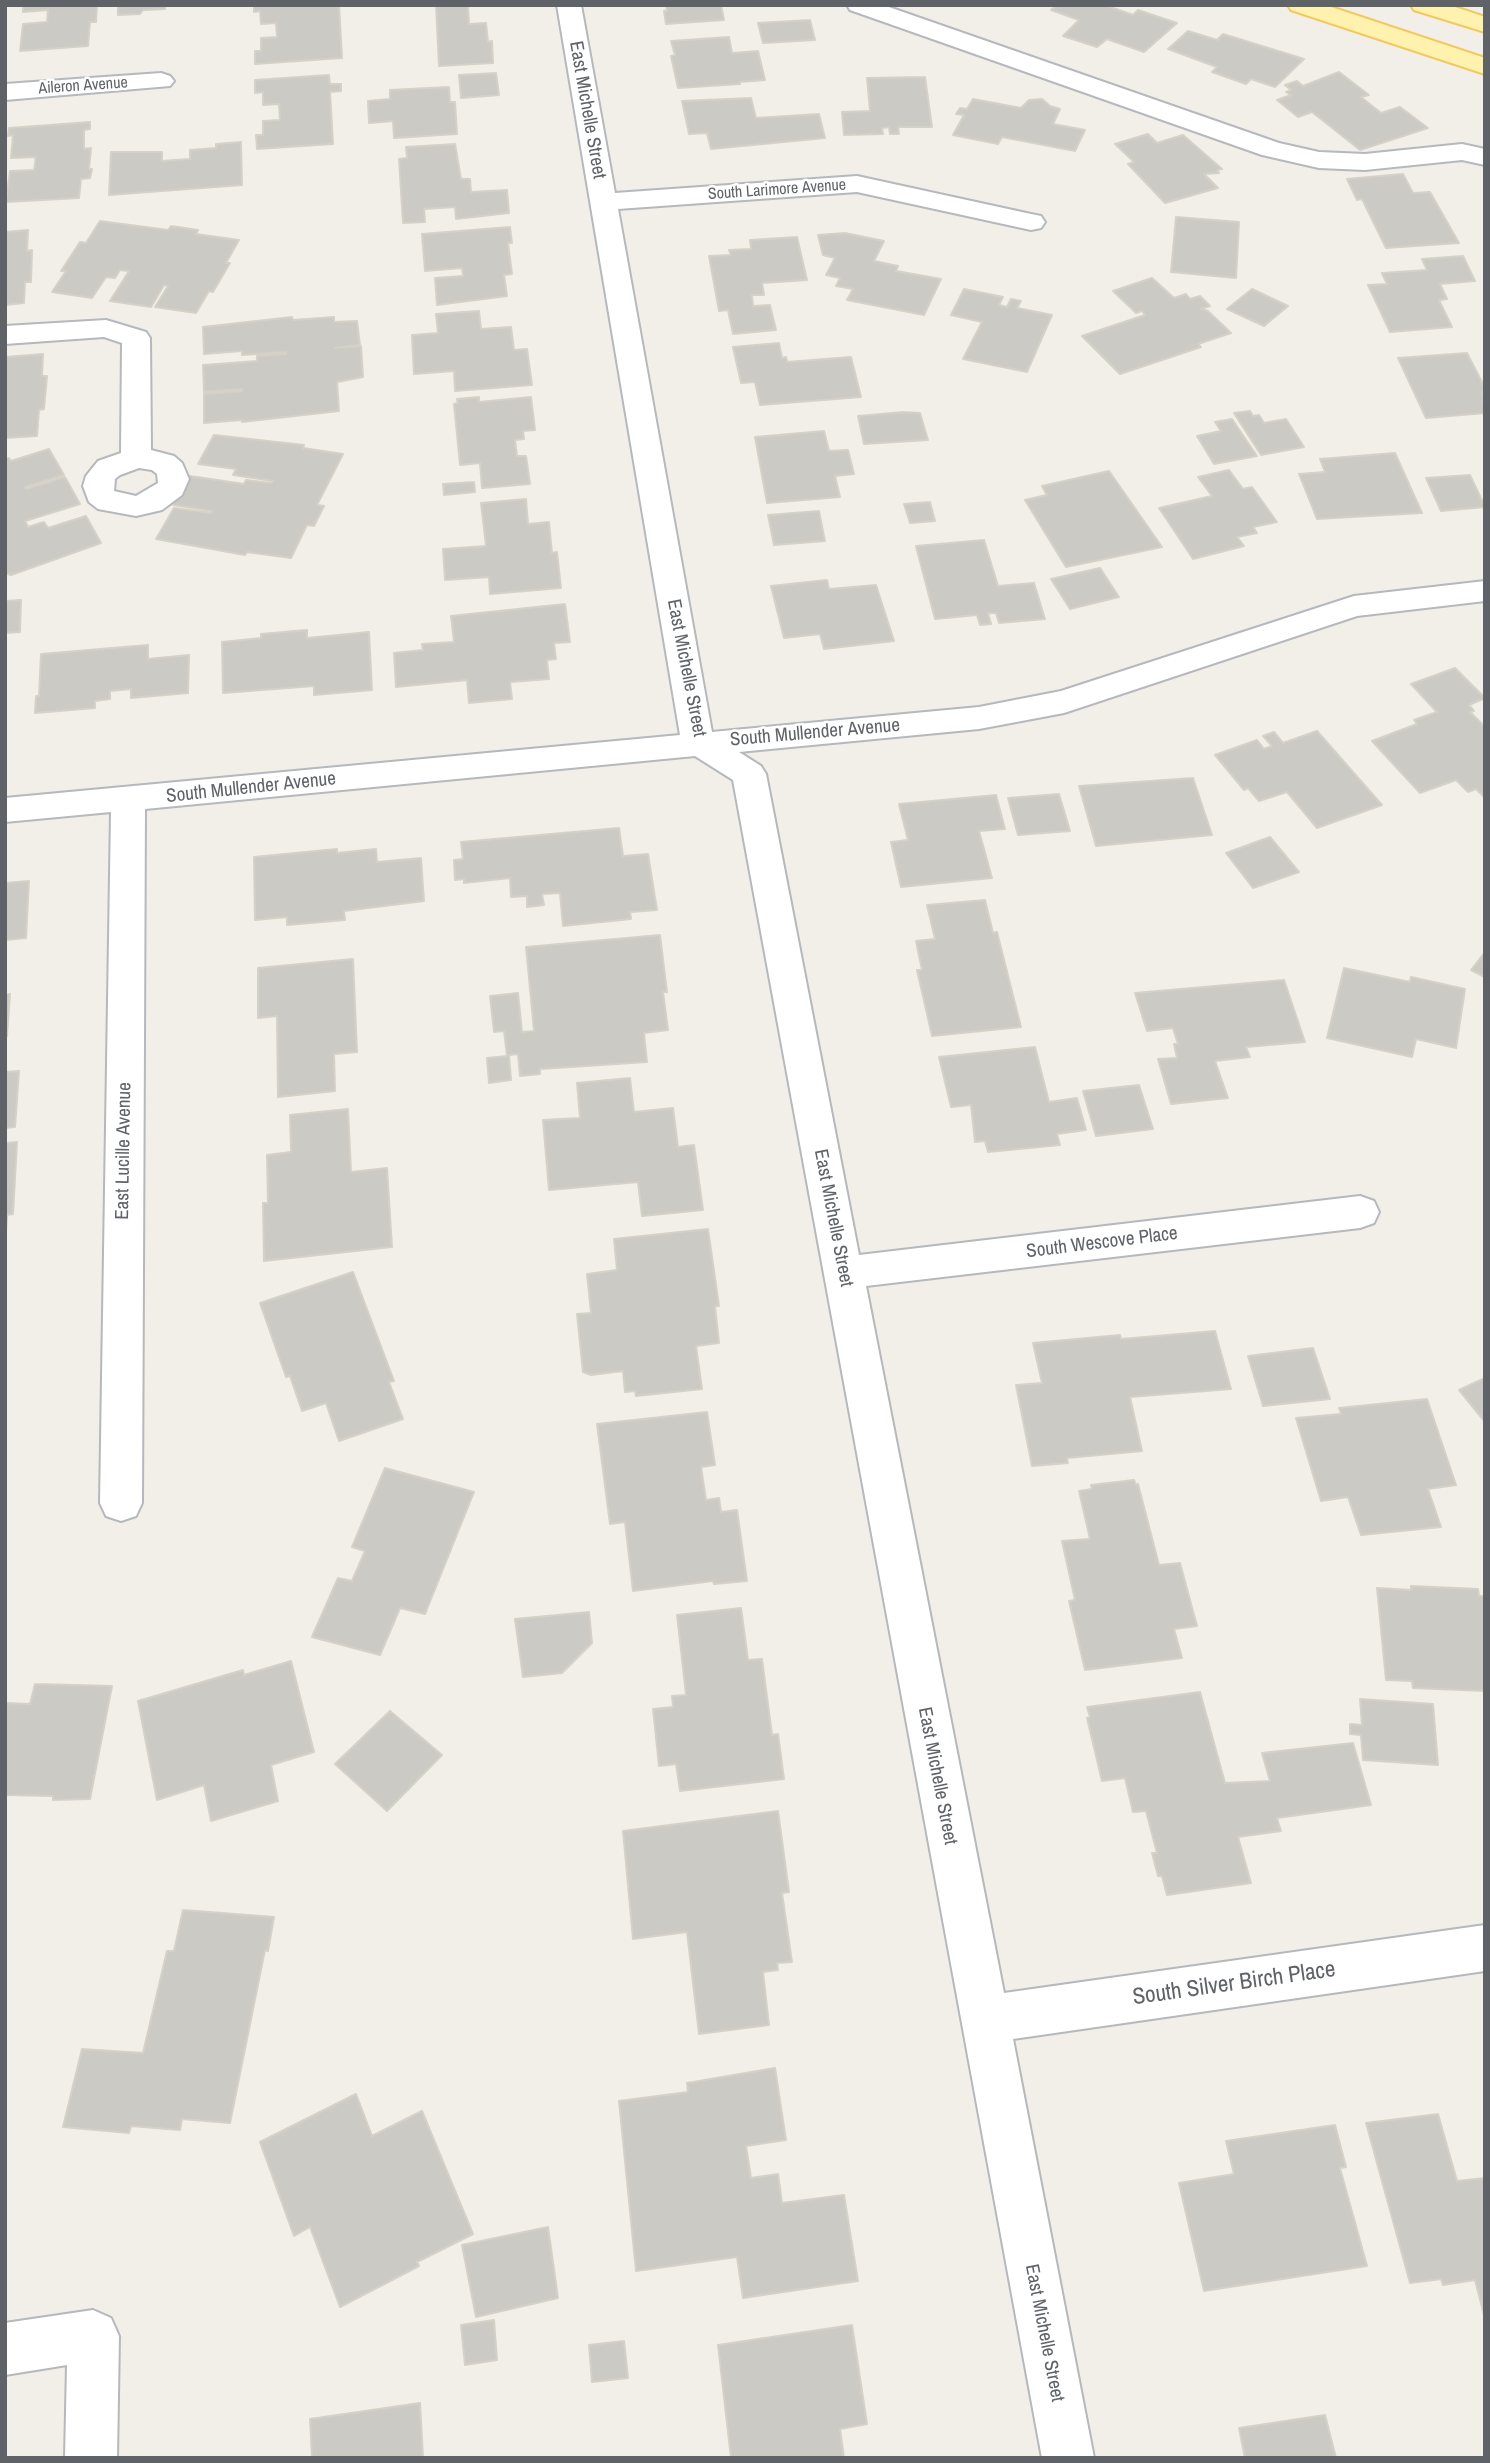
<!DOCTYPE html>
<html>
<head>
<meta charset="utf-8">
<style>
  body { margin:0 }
  #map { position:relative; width:1490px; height:2463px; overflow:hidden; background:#f1efe8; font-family:"Archivo Narrow",sans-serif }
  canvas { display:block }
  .frame { position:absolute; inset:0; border:7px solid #5f6368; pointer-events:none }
</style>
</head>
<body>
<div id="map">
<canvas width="1490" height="2463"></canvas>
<div class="frame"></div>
</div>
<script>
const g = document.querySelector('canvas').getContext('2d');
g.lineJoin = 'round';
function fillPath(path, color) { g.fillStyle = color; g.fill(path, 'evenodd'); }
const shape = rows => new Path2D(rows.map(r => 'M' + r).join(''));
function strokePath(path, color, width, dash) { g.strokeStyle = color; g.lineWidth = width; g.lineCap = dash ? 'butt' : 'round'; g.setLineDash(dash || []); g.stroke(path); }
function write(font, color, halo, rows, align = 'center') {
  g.font = font + ' "Archivo Narrow",sans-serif'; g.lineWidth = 5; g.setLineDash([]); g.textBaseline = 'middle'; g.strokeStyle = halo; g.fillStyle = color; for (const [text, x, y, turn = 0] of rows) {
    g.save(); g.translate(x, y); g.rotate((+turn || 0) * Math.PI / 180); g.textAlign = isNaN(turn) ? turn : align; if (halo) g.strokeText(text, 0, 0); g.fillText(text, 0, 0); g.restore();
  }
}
const building = shape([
  [23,5,97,5,96,22,90,22,88,46,20,51,23,24,47,22,48,10,23,12,23,5],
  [118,5,165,5,165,9,143,10,140,14,118,15,118,5],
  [254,5,339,5,342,58,255,64,255,51,261,51,261,38,277,37,276,23,261,24,260,11,254,12,254,5],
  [436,5,468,5,469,24,486,23,488,42,492,41,493,63,439,66,436,5],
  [666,5,721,5,724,20,666,24,664,11,667,11,666,5],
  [1057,5,1105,5,1133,15,1138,10,1177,23,1144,52,1107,39,1097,47,1063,36,1079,20,1051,10,1057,5],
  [810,20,815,40,763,43,758,23,810,20],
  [1188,31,1217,40,1223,34,1304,59,1275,87,1251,79,1246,84,1212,72,1217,67,1168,49,1188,31],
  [729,37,732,53,758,51,765,80,739,82,740,84,678,88,671,56,675,55,671,41,729,37],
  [1339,72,1369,95,1361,97,1381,113,1400,107,1428,128,1360,150,1312,112,1298,117,1277,100,1291,95,1286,92,1291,90,1285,85,1297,81,1303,86,1339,72],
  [496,73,499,95,461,98,459,75,496,73],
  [329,75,330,84,341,84,341,91,330,92,333,144,257,149,256,135,263,135,263,121,280,120,279,104,263,105,263,92,255,93,255,80,329,75],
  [925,77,932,127,898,127,899,134,890,134,889,127,882,128,883,134,844,135,842,112,870,111,867,78,925,77],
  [449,87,450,102,455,102,457,134,394,138,393,121,369,123,368,101,390,99,390,90,449,87],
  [751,98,756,118,819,114,825,138,711,149,707,133,689,134,682,101,751,98],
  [973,99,1021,108,1029,100,1042,99,1050,106,1060,109,1053,124,1085,130,1075,151,1002,137,998,144,953,135,964,115,956,114,960,108,967,109,973,99],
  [90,122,90,129,84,130,84,149,91,148,89,169,92,169,90,178,81,179,79,198,6,202,10,171,34,170,36,157,11,158,13,135,8,136,9,128,90,122],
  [1148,134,1157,143,1183,135,1222,169,1217,170,1219,173,1204,174,1218,188,1165,203,1128,164,1134,162,1115,144,1148,134],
  [241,142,242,185,109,195,111,152,162,152,162,161,190,159,190,150,216,148,216,144,241,142],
  [455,144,461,179,470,179,471,192,507,190,509,213,456,219,455,207,424,209,425,222,403,223,399,159,407,158,406,147,455,144],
  [1403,174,1413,193,1430,192,1459,243,1386,248,1362,199,1357,200,1347,179,1403,174],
  [1176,217,1239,222,1236,278,1171,272,1176,217],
  [100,221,168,230,171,226,198,230,196,234,239,240,226,263,230,263,213,292,209,291,196,313,155,307,168,286,164,285,151,307,110,301,129,271,120,270,115,278,106,277,92,298,52,292,66,271,61,271,80,242,86,243,100,221],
  [510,227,512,243,508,243,512,274,504,275,507,296,437,305,435,278,463,276,462,268,425,271,422,234,510,227],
  [28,230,27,251,32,250,31,282,25,282,24,303,5,305,5,232,28,230],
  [845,233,884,241,874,261,898,266,896,271,941,279,924,315,847,300,853,289,836,286,840,278,826,275,835,258,823,255,818,235,845,233],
  [797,237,807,280,762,283,764,295,752,295,753,306,770,305,776,330,733,334,728,310,719,311,709,256,731,255,729,250,751,249,750,240,797,237],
  [1463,256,1475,281,1440,284,1447,299,1439,300,1452,327,1390,332,1368,285,1387,284,1382,273,1427,270,1422,259,1463,256],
  [1152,278,1174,298,1186,294,1190,299,1200,296,1210,306,1201,309,1208,311,1231,333,1198,344,1201,347,1120,374,1082,336,1145,315,1142,311,1136,313,1113,291,1152,278],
  [964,289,1003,297,999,305,1007,307,1011,299,1021,301,1017,308,1052,315,1027,372,963,359,982,322,951,315,964,289],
  [1252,289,1288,306,1264,326,1227,309,1252,289],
  [479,311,481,329,511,327,514,350,527,349,532,385,455,391,454,371,414,374,412,335,438,333,436,314,479,311],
  [292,317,293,320,334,317,334,322,357,321,360,345,335,348,361,346,363,377,337,382,339,411,242,422,242,420,204,423,204,394,242,391,242,389,204,392,203,365,257,361,257,356,286,354,286,352,242,355,242,351,204,354,203,327,292,317],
  [779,343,782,358,786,357,787,362,851,357,861,397,760,405,755,382,741,383,733,347,779,343],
  [1467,353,1485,388,1482,392,1485,413,1426,418,1398,358,1467,353],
  [43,354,42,376,47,376,44,409,39,410,37,436,5,438,5,357,43,354],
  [479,397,479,402,531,397,535,430,523,431,524,439,515,440,517,456,526,456,530,484,482,488,480,463,460,465,454,404,458,403,457,399,479,397],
  [1250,411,1253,416,1259,415,1264,423,1286,419,1304,447,1261,455,1234,413,1250,411],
  [903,412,920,413,928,440,864,444,858,416,903,412],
  [1232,419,1257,456,1214,464,1197,436,1221,431,1215,422,1232,419],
  [824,431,829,451,848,450,854,474,835,476,840,497,767,503,755,437,824,431],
  [214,435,304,445,303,448,343,454,317,505,324,506,314,526,307,525,291,558,247,552,245,555,156,539,174,508,211,513,212,511,173,505,190,476,244,484,246,480,271,483,273,481,233,475,236,469,198,464,214,435],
  [49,449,64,475,25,487,26,489,65,477,80,504,25,521,28,527,44,522,48,528,86,516,101,543,11,575,5,573,5,459,9,458,11,461,49,449],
  [1395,453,1422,513,1317,519,1299,474,1325,472,1320,459,1395,453],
  [1229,470,1243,489,1252,487,1277,522,1253,527,1257,533,1237,537,1244,546,1193,559,1159,508,1212,496,1198,477,1229,470],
  [1109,471,1162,547,1066,567,1025,500,1047,495,1042,486,1109,471],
  [1470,475,1485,507,1441,511,1426,478,1470,475],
  [474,482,475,492,444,495,443,484,474,482],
  [526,499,528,524,549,522,552,553,557,552,561,588,490,594,489,577,445,580,443,549,486,546,481,503,526,499],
  [930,502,935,521,910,523,904,504,930,502],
  [819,511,825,541,774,545,768,515,819,511],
  [984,540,998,586,1034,583,1045,619,999,623,996,613,988,613,991,624,980,625,977,615,935,619,916,546,984,540],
  [1100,568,1119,597,1070,609,1051,579,1100,568],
  [827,580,829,589,876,585,894,641,824,649,820,634,784,638,771,586,827,580],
  [21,600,20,632,5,633,5,601,21,600],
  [565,604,570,642,554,643,556,659,547,660,549,679,510,682,512,699,469,703,467,680,396,687,394,653,423,650,422,644,454,642,451,616,565,604],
  [307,630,307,638,369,632,372,690,314,695,314,686,223,693,222,642,261,638,261,634,307,630],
  [148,645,148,659,189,655,188,693,131,698,131,689,110,691,110,699,95,701,95,708,35,713,36,696,39,696,41,654,148,645],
  [1455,668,1485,698,1469,705,1474,711,1470,712,1485,727,1485,798,1476,789,1468,792,1456,780,1420,793,1372,741,1417,724,1414,720,1437,712,1411,684,1455,668],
  [1317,731,1382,805,1317,828,1287,792,1259,801,1248,788,1244,790,1215,755,1257,740,1264,749,1272,746,1263,736,1274,732,1283,743,1317,731],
  [1193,778,1212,835,1096,846,1079,786,1193,778],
  [1059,794,1070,831,1018,835,1008,798,1059,794],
  [996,795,1005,829,979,831,992,878,901,887,891,842,908,840,899,804,996,795],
  [619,828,623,856,648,854,657,910,630,912,631,919,563,926,560,893,542,894,544,905,527,907,527,896,511,897,510,878,464,883,464,879,455,880,454,860,463,859,461,842,619,828],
  [1270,837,1299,872,1253,888,1226,853,1270,837],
  [337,849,337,853,376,849,377,862,421,858,424,901,344,911,345,920,287,925,287,917,255,920,254,857,337,849],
  [29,881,26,938,5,940,5,883,29,881],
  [985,900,993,933,997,932,1021,1027,932,1036,917,970,922,970,916,941,935,939,927,905,985,900],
  [660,935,667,992,663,992,668,1030,644,1033,647,1062,540,1069,540,1074,520,1076,518,1054,509,1055,511,1080,489,1083,487,1058,507,1056,504,1031,494,1032,490,996,518,993,522,1032,534,1031,526,947,660,935],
  [1485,952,1485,977,1471,970,1485,952],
  [353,959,357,1052,334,1054,335,1091,278,1097,277,1016,258,1018,258,968,353,959],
  [1344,968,1410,982,1411,977,1465,989,1456,1048,1416,1039,1412,1057,1327,1038,1344,968],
  [1284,980,1305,1042,1246,1047,1250,1057,1215,1061,1228,1098,1171,1104,1158,1059,1177,1058,1174,1044,1178,1044,1173,1028,1147,1031,1135,993,1284,980],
  [10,994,7,1036,5,1037,5,995,10,994],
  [1035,1047,1049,1102,1077,1098,1086,1130,1057,1134,1060,1145,988,1152,985,1141,975,1142,971,1105,951,1107,939,1057,1035,1047],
  [19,1071,15,1127,5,1128,5,1072,19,1071],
  [630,1078,634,1112,673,1108,678,1147,694,1145,703,1210,642,1216,638,1182,549,1190,543,1120,580,1118,577,1083,630,1078],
  [1139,1085,1153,1129,1096,1136,1083,1091,1139,1085],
  [348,1109,351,1172,387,1168,392,1247,264,1261,263,1203,268,1203,267,1155,291,1152,290,1115,348,1109],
  [17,1142,13,1214,7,1215,5,1251,5,1143,17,1142],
  [708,1229,719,1306,715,1306,719,1343,696,1346,702,1389,636,1396,635,1391,625,1392,623,1371,591,1375,583,1372,577,1314,591,1313,587,1274,617,1270,614,1239,708,1229],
  [353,1272,394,1381,389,1382,403,1419,339,1441,326,1403,302,1411,290,1376,286,1377,260,1303,353,1272],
  [1215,1331,1231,1389,1130,1397,1142,1451,1067,1458,1068,1463,1032,1466,1016,1385,1042,1383,1033,1343,1120,1335,1121,1339,1215,1331],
  [1313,1348,1330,1399,1263,1406,1248,1356,1313,1348],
  [1485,1378,1485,1422,1459,1390,1485,1378],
  [1427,1399,1456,1485,1428,1489,1441,1527,1361,1535,1348,1497,1321,1501,1296,1418,1341,1414,1339,1408,1427,1399],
  [707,1412,715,1465,701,1467,706,1500,719,1498,721,1512,737,1510,747,1581,714,1584,713,1581,633,1591,625,1522,610,1524,597,1424,707,1412],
  [385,1468,474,1492,425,1614,400,1608,380,1655,312,1637,338,1578,352,1581,365,1551,352,1547,385,1468],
  [1134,1480,1136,1485,1138,1484,1159,1565,1180,1563,1197,1626,1174,1629,1182,1658,1085,1670,1069,1601,1075,1600,1062,1541,1090,1539,1079,1491,1092,1489,1091,1485,1134,1480],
  [1411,1586,1478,1589,1479,1596,1485,1596,1485,1691,1413,1688,1412,1681,1386,1680,1377,1588,1411,1590,1411,1586],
  [741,1608,748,1660,762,1659,772,1735,778,1734,784,1779,680,1791,676,1764,659,1766,653,1709,673,1707,672,1696,686,1695,677,1615,741,1608],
  [589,1612,592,1643,562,1673,523,1677,515,1619,589,1612],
  [291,1661,314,1752,271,1765,278,1801,211,1821,204,1785,157,1800,138,1701,243,1670,244,1675,291,1661],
  [35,1684,112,1686,90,1799,53,1800,53,1796,5,1795,5,1703,30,1704,35,1684],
  [1200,1692,1225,1783,1270,1781,1262,1753,1353,1743,1371,1805,1277,1818,1281,1831,1238,1837,1251,1883,1167,1895,1162,1876,1158,1876,1152,1853,1157,1853,1146,1811,1133,1812,1125,1778,1102,1781,1087,1718,1090,1717,1087,1707,1200,1692],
  [1360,1699,1433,1704,1438,1765,1363,1760,1361,1735,1350,1734,1350,1724,1362,1725,1360,1699],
  [390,1711,442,1755,387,1811,335,1764,390,1711],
  [778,1811,789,1892,782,1893,792,1962,777,1963,778,1970,763,1972,769,2025,699,2034,687,1932,633,1939,623,1831,778,1811],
  [183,1910,274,1917,268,1951,265,1950,230,2123,182,2119,180,2130,131,2126,129,2133,63,2127,82,2049,143,2053,167,1951,174,1951,183,1910],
  [775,2068,786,2140,746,2146,751,2178,778,2174,782,2203,844,2195,858,2281,743,2298,737,2257,636,2271,619,2101,688,2092,687,2083,775,2068],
  [356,2094,372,2136,422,2111,473,2234,417,2262,419,2266,340,2307,310,2227,294,2236,260,2142,356,2094],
  [1438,2114,1457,2181,1485,2178,1485,2319,1475,2280,1443,2285,1441,2279,1410,2283,1366,2123,1438,2114],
  [1335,2125,1346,2167,1340,2168,1367,2266,1204,2291,1179,2183,1234,2174,1226,2141,1335,2125],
  [548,2227,558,2298,476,2317,462,2245,548,2227],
  [494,2320,497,2360,465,2365,461,2325,494,2320],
  [852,2325,867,2424,840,2429,844,2458,731,2458,718,2345,852,2325],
  [624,2341,628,2378,592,2382,589,2345,624,2341],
  [420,2403,423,2458,312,2458,310,2419,420,2403],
  [1325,2415,1336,2458,1245,2458,1239,2428,1325,2415]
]);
const minor = shape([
  [557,5,581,5,615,193,857,176,1031,214,1041,216,1045,222,1041,228,1031,230,857,192,618,209,712,732,979,707,1061,691,1354,596,1485,581,1485,601,1357,616,1064,713,979,729,739,752,761,766,766,774,859,1255,1360,1196,1374,1201,1379,1212,1374,1223,1360,1228,866,1286,1004,1993,1485,1925,1485,1971,1013,2039,1094,2458,1042,2458,733,780,695,756,145,809,142,1503,136,1516,121,1521,106,1516,100,1503,111,812,5,822,5,798,680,735,557,5],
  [847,5,883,5,1279,143,1319,152,1365,154,1462,144,1485,149,1485,165,1462,160,1365,170,1319,168,1262,155,850,10,847,5],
  [161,73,170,76,174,81,170,86,5,100,5,84,161,73],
  [106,320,146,332,150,338,151,450,174,456,182,463,189,479,182,495,162,510,136,516,98,509,89,502,83,486,86,476,98,461,121,453,122,343,104,337,5,344,5,326,106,320],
  [139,468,152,470,157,474,158,483,136,496,114,491,115,479,120,475,139,468],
  [93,2310,111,2318,119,2336,117,2458,65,2458,67,2365,5,2375,5,2323,93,2310]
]);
const major = shape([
  [1288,5,1325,5,1485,58,1485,74,1291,10,1288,5],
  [1411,5,1449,5,1485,17,1485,32,1414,10,1411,5]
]);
const farStreetnames = [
  ["Aileron Avenue",83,86,-4],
  ["South Larimore Avenue",777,190,-4]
];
const streetNames = [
  ["East Michelle Street",587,110,80],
  ["East Michelle Street",686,668,79],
  ["South Mullender Avenue",815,733,-5],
  ["South Mullender Avenue",251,788,-6],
  ["East Lucille Avenue",124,1151,-89],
  ["East Michelle Street",833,1218,79],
  ["South Wescove Place",1102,1243,-7],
  ["East Michelle Street",937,1776,79],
  ["East Michelle Street",1044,2333,79]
];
const nearStreetnames = [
  ["South Silver Birch Place",1234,1984,-8]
];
fillPath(building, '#cccac5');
strokePath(building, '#d6d1c6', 2);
strokePath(minor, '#b5b8bc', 4);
strokePath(major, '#f2c960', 4);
fillPath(minor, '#fff');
fillPath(major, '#fff2af');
write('16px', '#5f6368', '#fff', farStreetnames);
write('19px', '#5f6368', '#fff', streetNames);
write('23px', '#5f6368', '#fff', nearStreetnames);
</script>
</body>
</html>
